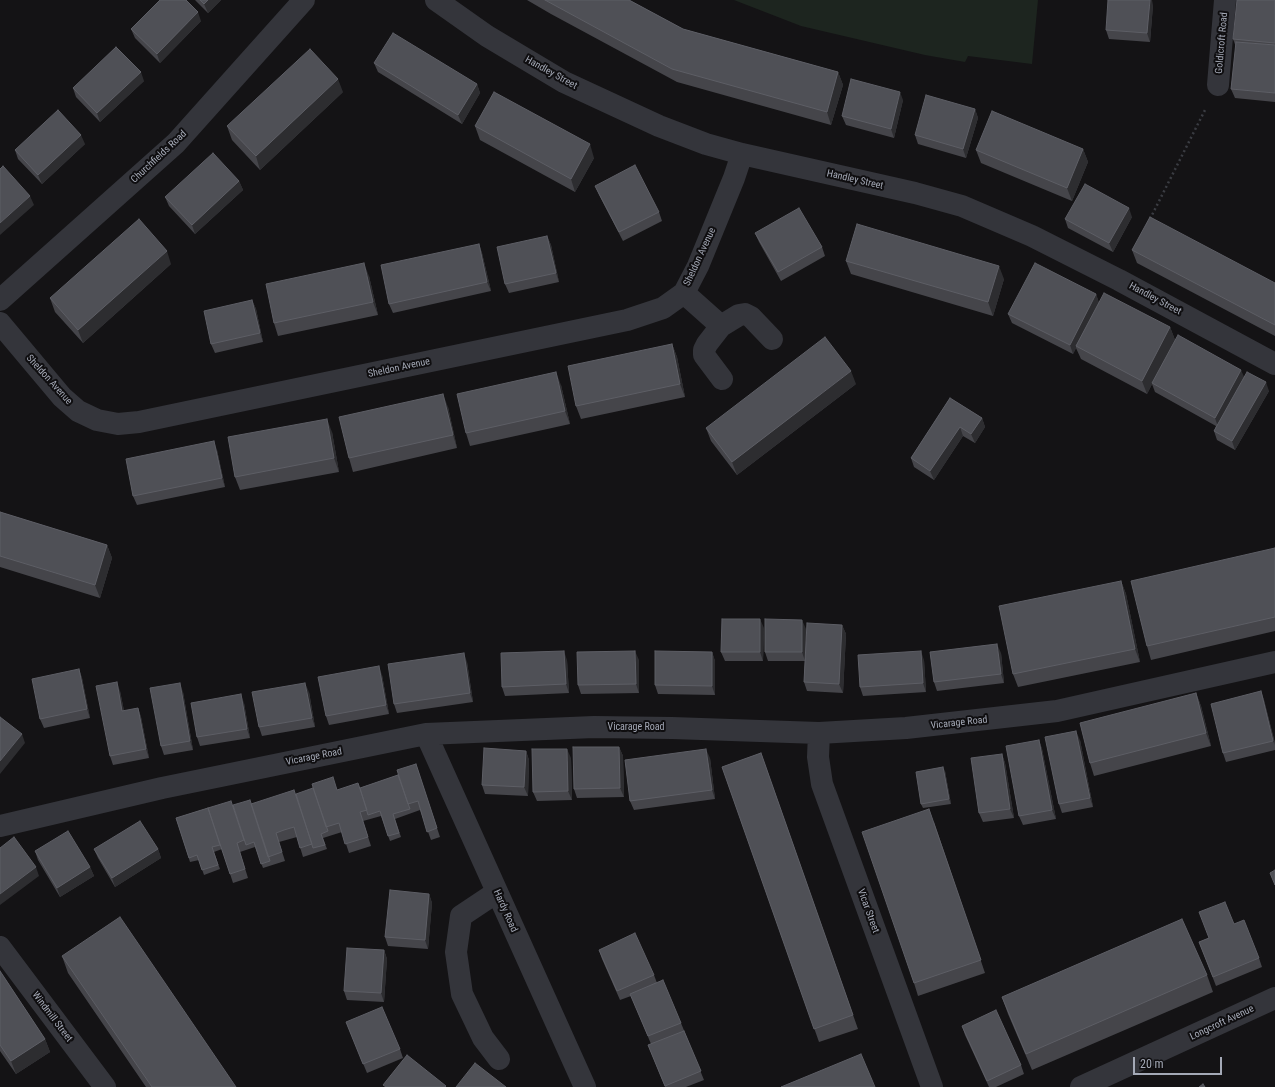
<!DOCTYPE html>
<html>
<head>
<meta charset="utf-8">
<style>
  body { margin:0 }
  #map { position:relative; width:1275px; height:1087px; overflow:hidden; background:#141315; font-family:"Roboto Condensed",sans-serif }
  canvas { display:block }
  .scale { position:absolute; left:1133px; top:1057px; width:89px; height:18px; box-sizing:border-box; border:2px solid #a4a9b6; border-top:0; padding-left:5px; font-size:12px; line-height:14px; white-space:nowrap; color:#a4a9b6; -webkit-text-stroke:3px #0f0e10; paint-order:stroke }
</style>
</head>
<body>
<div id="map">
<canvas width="1275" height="1087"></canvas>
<div class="scale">20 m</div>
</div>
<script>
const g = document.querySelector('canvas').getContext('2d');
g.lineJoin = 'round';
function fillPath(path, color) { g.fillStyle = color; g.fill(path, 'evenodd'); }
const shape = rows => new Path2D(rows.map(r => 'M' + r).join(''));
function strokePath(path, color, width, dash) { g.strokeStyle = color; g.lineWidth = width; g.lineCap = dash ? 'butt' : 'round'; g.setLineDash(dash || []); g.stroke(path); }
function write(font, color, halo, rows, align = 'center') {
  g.font = font + ' "Roboto Condensed",sans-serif'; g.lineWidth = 4; g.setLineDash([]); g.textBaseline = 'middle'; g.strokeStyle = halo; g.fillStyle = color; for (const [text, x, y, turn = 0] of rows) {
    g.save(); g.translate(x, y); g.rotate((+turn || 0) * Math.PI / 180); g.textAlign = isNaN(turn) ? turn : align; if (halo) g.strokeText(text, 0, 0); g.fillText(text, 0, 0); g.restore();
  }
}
const green = shape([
  [734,0,1038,0,1032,64,968,56,965,62,925,55,801,26]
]);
const path = shape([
  [1150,219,1206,108]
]);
const minor = shape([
  [436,0,487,36,564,82,659,126,706,144,742,154,915,193,962,206,1032,236,1119,280,1275,364],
  [1218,85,1225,0],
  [684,293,721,326,707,344,704,350,704,355,722,379],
  [0,300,176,143,304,0],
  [0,323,62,397,78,411,97,420,118,424,139,422,627,320,663,308,684,293,698,266,734,178,742,154],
  [721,326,739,315,745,314,751,317,772,339],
  [819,733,818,757,822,784,932,1087],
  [426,734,585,1087],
  [0,826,162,788,426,734,594,727,672,728,819,733,906,728,1057,711,1275,662],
  [497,892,461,916,456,952,462,994,483,1038,499,1059],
  [0,947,105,1087],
  [1081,1087,1275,998]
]);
const wall = shape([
  [195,0,221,0,208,13],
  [527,0,629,0,683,29,838,72,843,85,831,125,677,82,551,14],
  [1275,0,1275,102,1235,98,1231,89,1236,47,1233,39],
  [1153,5,1150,42,1109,39,1106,30],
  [201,21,160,63,135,38,131,29],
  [374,63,477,84,480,93,462,124,378,72],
  [144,81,100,122,76,97,73,88],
  [343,92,260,170,232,140,227,126],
  [903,100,894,138,846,125,842,116],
  [975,109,978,118,966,158,918,144,915,135],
  [475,126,594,158,575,192,480,140],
  [85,144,42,184,18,159,15,150],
  [1083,149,1088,162,1072,201,981,163,976,150],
  [239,181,243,190,195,234,169,206,165,197],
  [595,186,659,212,662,221,623,241,599,195],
  [1132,217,1113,252,1068,228,1065,219],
  [755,233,822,247,825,256,781,281,759,242],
  [547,236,551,245,559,282,509,293,505,284],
  [479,244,482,253,491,291,393,313,389,304],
  [1132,250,1275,283,1275,336,1137,263],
  [846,261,1004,279,993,316,851,274],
  [171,264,83,343,55,312,50,298],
  [369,276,378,315,278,336,274,323],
  [1096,294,1099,303,1170,327,1175,340,1167,356,1244,377,1269,391,1235,450,1217,440,1214,431,1216,426,1155,392,1152,384,1147,394,1081,359,1076,348,1073,354,1012,323,1008,314],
  [252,300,256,309,263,342,215,353,211,344],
  [672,344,677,357,685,397,581,419,576,406],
  [856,384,737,475,711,441,706,428],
  [561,385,570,424,470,446,466,433],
  [950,398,982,418,985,427,975,443,963,436,934,480,914,467,911,458],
  [448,407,457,448,353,472,349,458],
  [332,432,339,472,240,490,235,477],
  [217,450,225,487,137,505,133,496],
  [0,512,107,545,112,558,100,598,0,567],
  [1275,549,1275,631,1151,660,1147,646],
  [1121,581,1126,594,1140,662,1018,687,1013,674],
  [842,625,846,634,843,693,807,691,804,682,805,661,768,661,765,652,806,629,805,658],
  [764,628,763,661,725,661,721,652],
  [712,652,715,661,715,695,658,694,655,685],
  [1001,653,1004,683,937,691,934,682],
  [567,660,569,693,505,696,502,687],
  [639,660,639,693,581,694,578,685],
  [924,660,926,692,863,696,860,687],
  [467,662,473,702,397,713,394,704],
  [79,669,82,678,90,718,44,728,40,719],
  [382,675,389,714,329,725,326,716],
  [120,691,124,711,138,708,141,717,149,758,113,765,110,756],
  [1261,691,1264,700,1275,743,1275,750,1226,762,1223,753],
  [183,692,193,750,164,755,161,746],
  [309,692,315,727,262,736,259,727],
  [1196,693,1201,706,1211,746,1094,776,1090,763],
  [244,703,250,738,200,746,197,737],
  [1039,740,1042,749,1056,819,1023,825,1019,816],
  [1080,740,1093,807,1062,813,1059,804],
  [619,747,623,756,624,797,577,798,574,789],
  [526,751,529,760,528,796,485,794,482,785],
  [761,753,858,1029,819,1042,722,767],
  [1002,754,1005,763,1014,818,983,822,979,813],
  [571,758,572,800,537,801,533,792],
  [710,758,715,799,634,810,630,801],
  [416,764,440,837,431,840,420,810,395,819,401,837,390,841,381,816,363,821,371,846,349,853,342,832,323,838,327,849,303,857,297,837,279,842,285,861,263,868,255,847,240,852,248,878,233,883,222,849,214,852,220,869,204,875,199,860,190,862,176,818,208,808,251,804,296,794,360,788,398,775],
  [945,771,951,804,923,808,921,804],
  [934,822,985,973,918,996,914,983],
  [94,849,158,849,161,858,115,887,98,858],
  [35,851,90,867,94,876,60,897,38,860],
  [429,894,432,903,428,949,388,946,385,937],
  [1234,924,1259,958,1262,967,1216,986,1199,942,1209,938],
  [384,950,387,959,384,1002,347,1000,344,991],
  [599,950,654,975,657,983,681,1023,704,1080,686,1087,665,1087,648,1045,651,1044,631,996,620,1000,602,959],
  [62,956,236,1087,146,1087,68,973],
  [0,971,45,1039,50,1052,16,1074,0,1051],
  [1207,975,1213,992,1032,1070,1008,1014,1002,997],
  [346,1022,400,1049,403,1058,367,1073],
  [962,1026,1021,1065,1024,1074,996,1087,989,1087,965,1035]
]);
const shadedWall = shape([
  [208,0,221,0,208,13,204,4],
  [1150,0,1152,0,1153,5,1150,42,1147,33],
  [198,12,201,21,160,63,157,54],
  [141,72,144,81,100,122,97,113],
  [838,72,843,85,831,125,827,112],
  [338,79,343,92,260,170,256,156],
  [477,84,480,93,462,124,458,115],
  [900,92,903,100,894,138,891,129],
  [975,109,978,118,966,158,963,149],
  [81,135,85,144,42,184,38,175],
  [590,144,594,158,575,192,571,179],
  [1083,149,1088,162,1072,201,1067,188],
  [239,181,243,190,195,234,192,225],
  [30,196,34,205,0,235,0,223],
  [1129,208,1132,217,1113,252,1109,243],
  [547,236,551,245,559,282,556,273],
  [479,244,482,253,491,291,487,282],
  [167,251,171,264,83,343,78,330],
  [364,263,369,276,378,315,373,302],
  [999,266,1004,279,993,316,988,302],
  [1096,294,1099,303,1076,346,1076,348,1073,354,1070,345],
  [252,300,256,309,263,342,260,333],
  [1170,327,1175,340,1147,394,1142,381],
  [672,344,677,357,685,397,680,384],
  [1241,370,1245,379,1218,427,1215,418],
  [851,371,856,384,737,475,732,462],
  [556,372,561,385,570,424,565,411],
  [1266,382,1269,391,1235,450,1232,441],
  [443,394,448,407,457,448,453,435],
  [982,418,985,427,975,443,971,434],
  [327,419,332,432,339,472,334,458],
  [960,427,963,436,934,480,930,471],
  [214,441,217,450,225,487,222,478],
  [107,545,112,558,100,598,95,585],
  [1121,581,1126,594,1140,662,1135,649],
  [760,619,764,628,763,661,760,652],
  [802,620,806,629,805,661,802,652],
  [842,625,846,634,843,693,839,684],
  [997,644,1001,653,1004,683,1001,674],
  [564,651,567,660,569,693,566,684],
  [635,651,639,660,639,693,636,684],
  [921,651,924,660,926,692,923,683],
  [712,652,715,661,715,695,712,686],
  [464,653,467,662,473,702,470,693],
  [379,666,382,675,389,714,386,705],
  [79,669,82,678,90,718,87,709],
  [117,682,120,691,126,720,122,711],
  [180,683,183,692,193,750,190,741],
  [305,683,309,692,315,727,312,718],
  [1261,691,1264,700,1275,745,1273,741],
  [1196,693,1201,706,1211,746,1206,733],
  [241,694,244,703,250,738,247,729],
  [138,708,141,717,149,758,146,749],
  [1076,731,1080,740,1093,807,1090,798],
  [22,734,25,743,0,774,0,761],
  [1039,740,1042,749,1056,819,1052,810],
  [619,747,623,756,624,797,620,788],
  [567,749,571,758,572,800,568,791],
  [706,749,710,758,715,799,712,790],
  [526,751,529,760,528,796,524,787],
  [1002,754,1005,763,1014,818,1010,809],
  [943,767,945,771,951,804,949,799],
  [158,849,161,858,115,887,112,878],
  [36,867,39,876,0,905,0,894],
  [90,867,94,876,60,897,57,888],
  [429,894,432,903,428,949,425,940],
  [384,950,387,959,384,1002,381,993],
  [45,1039,50,1052,16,1074,11,1061]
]);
const building = shape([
  [160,0,186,0,198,12,157,54,131,29,160,0],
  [200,0,208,0,204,4,200,0],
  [545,0,629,0,683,29,838,72,827,112,672,69,545,0],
  [1108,0,1150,0,1147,33,1106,30,1108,0],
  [1237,0,1275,0,1275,43,1233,39,1237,0],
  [393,33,477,84,458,115,374,63,393,33],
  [1236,42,1275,45,1275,93,1231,89,1236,42],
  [116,47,141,72,97,113,73,88,116,47],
  [310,49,338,79,256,156,227,126,310,49],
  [851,79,900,92,891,129,842,116,851,79],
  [494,92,590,144,571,179,475,126,494,92],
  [926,95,975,109,963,149,915,135,926,95],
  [58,110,81,135,38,175,15,150,58,110],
  [992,111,1083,149,1067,188,976,150,992,111],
  [213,153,239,181,192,225,165,197,213,153],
  [635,165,659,212,619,232,595,186,635,165],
  [3,166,30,196,0,223,0,169,3,166],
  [1085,184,1129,208,1109,243,1065,219,1085,184],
  [799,208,822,247,778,272,755,233,799,208],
  [1150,217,1275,283,1275,325,1132,250,1150,217],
  [139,219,167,251,78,330,50,298,139,219],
  [857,224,999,266,988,302,846,261,857,224],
  [547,236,556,273,505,284,497,247,547,236],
  [479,244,487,282,389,304,381,265,479,244],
  [364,263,373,302,274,323,266,284,364,263],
  [1035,263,1096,294,1070,345,1008,314,1035,263],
  [1104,293,1170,327,1142,381,1076,346,1104,293],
  [252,300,260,333,211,344,204,311,252,300],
  [1178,335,1241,370,1215,418,1152,383,1178,335],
  [825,337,851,371,732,462,706,428,825,337],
  [672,344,680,384,576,406,568,366,672,344],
  [556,372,565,411,466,433,457,394,556,372],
  [1247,372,1266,382,1232,441,1214,431,1247,372],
  [443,394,453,435,349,458,339,417,443,394],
  [950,398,982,418,971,434,960,427,930,471,911,458,950,398],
  [327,419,334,458,235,477,228,437,327,419],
  [214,441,222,478,133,496,126,459,214,441],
  [0,512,107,545,95,585,0,556,0,512],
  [1275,548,1275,617,1147,646,1131,581,1275,548],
  [1121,581,1135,649,1013,674,999,606,1121,581],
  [722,619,760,619,760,652,721,652,722,619],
  [765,619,802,620,802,652,765,652,765,619],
  [807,623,842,625,839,684,804,682,807,623],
  [997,644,1001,674,934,682,930,652,997,644],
  [564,651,566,684,502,687,501,653,564,651],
  [635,651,636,684,578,685,577,652,635,651],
  [655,651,712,652,712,686,655,685,655,651],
  [921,651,923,683,860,687,858,655,921,651],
  [464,653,470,693,394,704,388,664,464,653],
  [379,666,386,705,326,716,318,677,379,666],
  [79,669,87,709,40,719,32,679,79,669],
  [117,682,122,711,138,708,146,749,110,756,96,686,117,682],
  [180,683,190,741,161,746,150,688,180,683],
  [305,683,312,718,259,727,252,692,305,683],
  [1261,691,1273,741,1223,753,1211,704,1261,691],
  [1196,693,1206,733,1090,763,1080,723,1196,693],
  [241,694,247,729,197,737,191,703,241,694],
  [0,717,22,734,0,761,0,717],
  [1076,731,1090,798,1059,804,1045,737,1076,731],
  [1039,740,1052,810,1019,816,1006,746,1039,740],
  [573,747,619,747,620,788,574,789,573,747],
  [484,748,526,751,524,787,482,785,484,748],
  [532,749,567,749,568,791,533,792,532,749],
  [706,749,712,790,630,801,625,760,706,749],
  [761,753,853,1015,814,1029,722,767,761,753],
  [1002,754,1010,809,979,813,971,758,1002,754],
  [416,764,437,828,427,832,418,801,408,804,397,770,416,764],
  [943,767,949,799,921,804,916,772,943,767],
  [398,775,410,809,393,814,399,833,388,836,380,811,368,815,360,788,398,775],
  [333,777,337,790,358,783,367,810,360,812,368,837,345,844,339,823,326,827,312,784,333,777],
  [313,788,328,831,321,834,325,845,313,848,296,794,313,788],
  [294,790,312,844,300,848,294,827,284,830,276,833,282,852,268,857,251,804,294,790],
  [250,800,270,861,261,864,254,842,246,845,233,805,250,800],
  [231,801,244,840,237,843,245,869,230,874,208,808,231,801],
  [208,808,220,845,212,847,218,865,202,870,197,855,189,858,176,818,208,808],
  [929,809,981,960,914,983,862,832,929,809],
  [140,821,158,849,112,878,94,849,140,821],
  [68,831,90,867,57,888,35,851,68,831],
  [14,837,36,867,0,894,0,848,14,837],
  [1275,870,1275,885,1270,873,1275,870],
  [390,890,429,894,425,940,385,937,390,890],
  [1225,902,1234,924,1244,920,1259,958,1213,977,1199,942,1209,938,1199,912,1225,902],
  [120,917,236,1087,152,1087,62,956,120,917],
  [1182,919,1207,975,1026,1054,1002,997,1182,919],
  [635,933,654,975,617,991,599,950,635,933],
  [347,948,384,950,381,993,344,991,347,948],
  [0,971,45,1039,11,1061,0,1045,0,971],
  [663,980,681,1023,648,1036,630,994,663,980],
  [382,1007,400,1049,363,1064,346,1022,382,1007],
  [996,1010,1021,1065,987,1081,962,1026,996,1010],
  [684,1031,701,1071,665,1086,648,1045,684,1031],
  [861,1054,875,1087,781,1087,861,1054],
  [407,1055,446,1086,445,1087,386,1087,383,1085,407,1055],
  [475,1063,506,1087,456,1087,475,1063],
  [1203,1084,1205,1087,1199,1087,1203,1084]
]);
const streetNames = [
  ["Goldicroft Road",1222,43,-85],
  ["Handley Street",551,73,29],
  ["Churchfields Road",159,157,-43],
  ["Handley Street",855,180,13],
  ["Sheldon Avenue",700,257,-65],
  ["Handley Street",1155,299,28],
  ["Sheldon Avenue",399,368,-12],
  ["Sheldon Avenue",49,380,48],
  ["Vicarage Road",959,723,-6],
  ["Vicarage Road",636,727],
  ["Vicarage Road",314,757,-11],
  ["Hardy Road",505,911,66],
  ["Vicar Street",868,911,70],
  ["Windmill Street",52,1017,53],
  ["Longcroft Avenue",1222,1023,-25]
];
fillPath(green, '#1d251f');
strokePath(path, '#3a3c42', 2.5, [2, 3]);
strokePath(minor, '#34353b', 22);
fillPath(wall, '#45454a');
fillPath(shadedWall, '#2d2d30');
fillPath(building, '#4f5056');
strokePath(building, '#5d5e65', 1);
write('10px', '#a4a9b6', '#0f0e10', streetNames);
</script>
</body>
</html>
